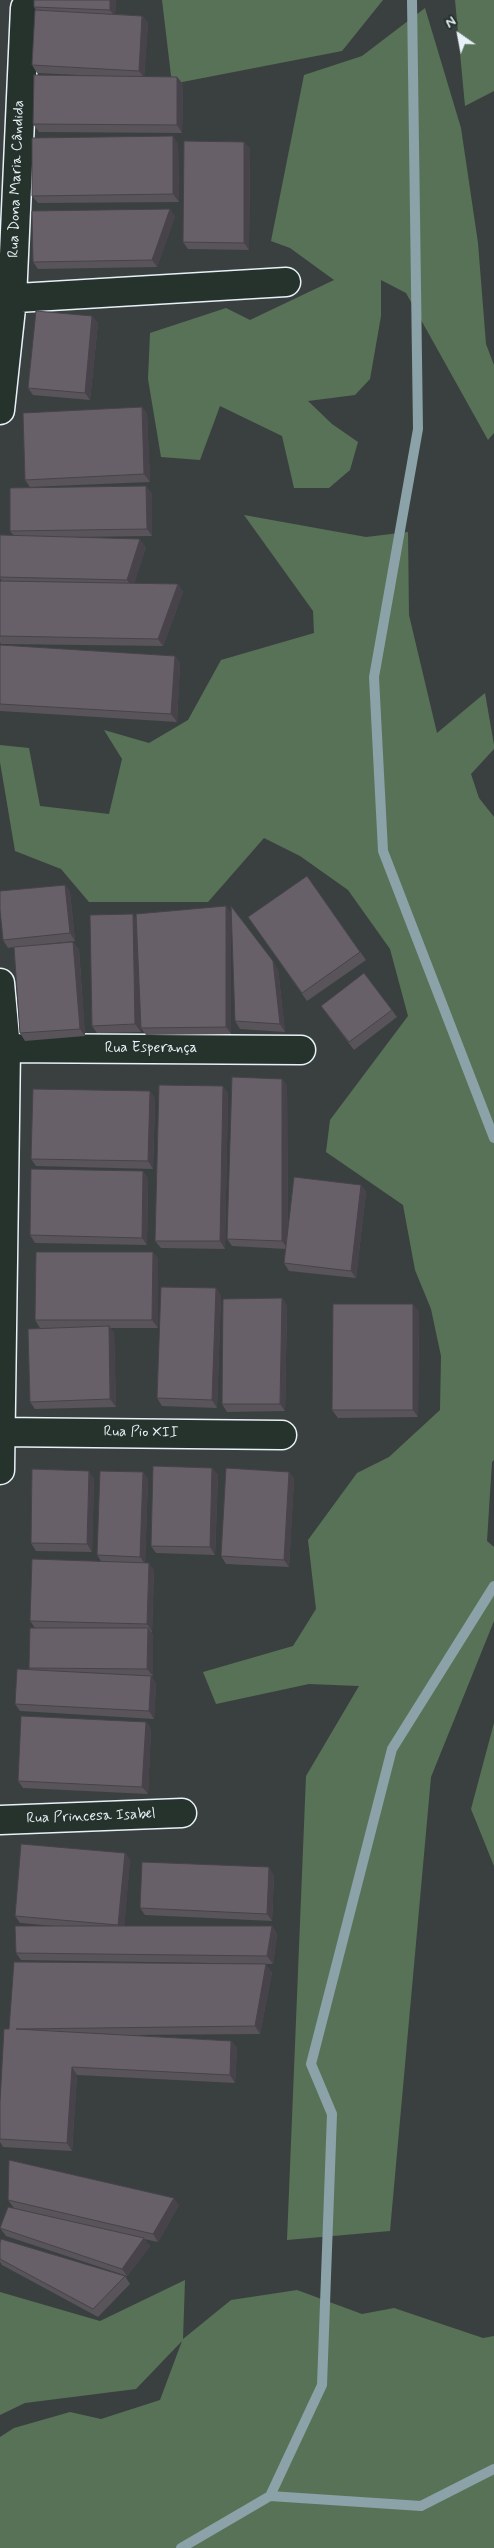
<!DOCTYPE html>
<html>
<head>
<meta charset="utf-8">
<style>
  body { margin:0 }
  #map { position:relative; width:494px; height:2548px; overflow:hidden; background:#3a403f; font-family:Mynerve,sans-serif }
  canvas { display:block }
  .north { position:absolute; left:434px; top:10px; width:50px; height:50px; -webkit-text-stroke:4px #26332d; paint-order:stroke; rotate:327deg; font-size:14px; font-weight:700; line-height:20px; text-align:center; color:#e8f1f8 }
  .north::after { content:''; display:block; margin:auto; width:18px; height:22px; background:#e8f1f8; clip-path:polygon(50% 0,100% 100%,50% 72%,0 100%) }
</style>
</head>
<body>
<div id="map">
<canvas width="494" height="2548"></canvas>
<div class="north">N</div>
</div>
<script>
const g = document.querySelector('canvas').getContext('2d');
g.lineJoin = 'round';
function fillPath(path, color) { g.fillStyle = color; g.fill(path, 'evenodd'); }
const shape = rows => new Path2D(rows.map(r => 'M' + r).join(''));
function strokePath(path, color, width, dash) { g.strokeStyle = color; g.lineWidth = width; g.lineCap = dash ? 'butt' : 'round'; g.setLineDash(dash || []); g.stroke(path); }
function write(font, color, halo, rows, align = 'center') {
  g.font = font + ' Mynerve,sans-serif'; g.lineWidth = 4; g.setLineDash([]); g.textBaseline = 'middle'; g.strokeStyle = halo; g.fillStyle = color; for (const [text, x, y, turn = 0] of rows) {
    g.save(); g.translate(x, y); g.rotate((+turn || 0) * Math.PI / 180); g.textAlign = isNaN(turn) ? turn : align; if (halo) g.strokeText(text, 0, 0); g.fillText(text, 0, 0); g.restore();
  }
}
const green = shape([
  [162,0,383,0,342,51,172,84],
  [455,0,494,0,494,91,465,106],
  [425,8,461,128,478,243,486,344,494,365,494,433,488,440,406,293,381,280,381,316,370,379,355,395,308,401,332,424,358,442,350,470,329,488,294,488,282,436,220,406,200,460,161,457,148,379,150,333,226,308,250,320,334,280,290,248,271,241,304,75,362,56],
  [244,515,366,537,408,532,409,615,437,733,485,693,494,745,494,749,471,774,479,798,494,817,494,1460,492,1462,487,1541,494,1547,494,1621,431,1777,390,2231,287,2240,306,1776,359,1686,309,1684,216,1704,203,1672,293,1646,316,1609,308,1540,357,1473,389,1457,440,1410,441,1356,431,1309,415,1270,403,1205,326,1152,330,1120,408,1016,390,949,348,890,300,856,264,838,208,902,89,902,61,869,15,851,0,762,0,745,29,748,40,806,109,814,122,759,104,730,149,743,188,720,221,660,314,633,313,611],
  [494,1723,494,1866,471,1809],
  [185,2280,183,2339,231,2300,297,2290,362,2314,394,2308,483,2338,494,2336,494,2548,0,2548,0,2437,14,2428,70,2412,101,2419,160,2400,182,2341,136,2389,25,2403,0,2415,0,2292,100,2321]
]);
const stream = shape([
  [412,0,418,429,374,677,383,851,494,1138],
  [270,2496,322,2385,332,2114,311,2064,392,1749,494,1586],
  [181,2548,270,2496,421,2506,494,2469]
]);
const street = shape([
  [0,299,286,282],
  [0,410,12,299,25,8],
  [0,983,6,1048,0,1470],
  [0,1048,301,1050],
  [0,1432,282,1435],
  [0,1820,182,1813]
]);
const wall = shape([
  [34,0,116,0,115,14,142,16,148,23,144,77,177,77,183,84,182,133,39,132,33,124,100,76,37,73,32,65,36,10,34,7],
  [244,142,250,149,249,250,188,249,183,242],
  [178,143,179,202,38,203,32,196],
  [175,216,157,267,38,269,33,262],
  [92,316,98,323,90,400,33,395,28,388],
  [142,407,147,414,150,482,30,487,25,480],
  [146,486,152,494,152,536,75,537,146,547,134,584,178,584,183,592,163,646,1,644,0,642,0,581,2,581,0,578,0,535,14,536,10,531],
  [0,645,175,656,180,663,177,722,0,711],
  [307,876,366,960,307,1001,248,917],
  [65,885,70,892,75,941,35,945,73,942,79,950,85,1036,25,1041,20,1033,14,947,8,948,3,940],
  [226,906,231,914,231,1034,146,1035,141,1028,140,1003,141,1032,97,1033,92,1026,137,920],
  [278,969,285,1032,240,1029,235,1021],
  [392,1010,397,1017,354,1050,326,1013],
  [282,1079,287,1086,288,1233,361,1185,366,1192,356,1278,289,1271,284,1263,286,1249,232,1246,227,1239],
  [223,1086,228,1094,225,1249,161,1248,155,1241],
  [150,1091,155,1099,153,1169,36,1166,31,1159],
  [143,1171,148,1179,147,1245,35,1243,30,1235],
  [153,1252,158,1259,158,1328,110,1328,114,1333,116,1407,35,1409,30,1402,61,1328,40,1328,35,1320],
  [216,1288,221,1296,217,1408,162,1406,157,1398],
  [282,1298,287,1306,285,1411,227,1412,222,1404],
  [419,1311,418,1417,338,1418,332,1410],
  [212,1468,218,1475,215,1555,156,1553,151,1546],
  [143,1472,148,1479,145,1563,154,1570,152,1632,151,1632,153,1635,153,1676,151,1676,156,1684,154,1719,20,1711,15,1704,30,1670,29,1668,35,1628,30,1621,101,1561,97,1555],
  [289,1472,294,1479,289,1567,226,1564,221,1556],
  [94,1478,92,1552,36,1551,31,1543],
  [146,1722,151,1729,148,1794,23,1788,18,1781],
  [125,1853,130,1860,124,1926,272,1926,277,1934,273,1964,21,1960,16,1953,54,1926,20,1923,15,1916],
  [274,1875,272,1921,145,1915,140,1908],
  [272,1972,260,2034,130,2035,231,2041,237,2048,235,2083,77,2075,72,2151,3,2147,0,2142,0,2102,9,2029],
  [8,2200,179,2205,158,2242,144,2239,150,2246,127,2276,6,2236,0,2228,128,2235,14,2208],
  [0,2243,125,2276,130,2284,98,2317,2,2265,0,2262]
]);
const shadedWall = shape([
  [110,0,116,0,115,17,110,10],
  [142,16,148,23,144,78,139,71],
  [177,77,183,84,182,133,177,125],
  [173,136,178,143,179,202,173,194],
  [244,142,250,149,249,250,244,243],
  [170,209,175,216,157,267,152,260],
  [92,316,98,323,90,400,85,393],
  [142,407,147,414,150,482,144,474],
  [146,486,152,494,152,536,147,529],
  [140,539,146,547,133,588,127,580],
  [178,584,183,592,163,646,158,639],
  [175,656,180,663,177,722,171,714],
  [65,885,70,892,75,941,70,933],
  [226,906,231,914,231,1034,226,1027],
  [133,914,138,922,141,1032,135,1024],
  [73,942,79,950,85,1036,80,1029],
  [273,961,278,969,285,1032,280,1024],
  [282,1079,287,1086,288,1249,282,1241],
  [223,1086,228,1094,225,1249,220,1241],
  [150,1091,155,1099,153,1169,148,1161],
  [143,1171,148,1179,147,1245,142,1238],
  [361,1185,366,1192,356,1278,351,1271],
  [153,1252,158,1259,158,1328,152,1320],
  [216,1288,221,1296,217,1408,212,1400],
  [282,1298,287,1306,285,1411,280,1404],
  [413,1304,419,1311,418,1417,413,1410],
  [109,1326,114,1333,116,1407,110,1399],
  [212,1468,218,1475,215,1555,210,1547],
  [89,1471,94,1478,92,1552,87,1544],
  [143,1472,148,1479,145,1564,140,1557],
  [289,1472,294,1479,289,1567,284,1560],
  [149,1563,154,1570,152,1632,147,1624],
  [148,1628,153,1635,153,1676,147,1669],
  [151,1676,156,1684,154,1719,149,1711],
  [146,1722,151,1729,148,1794,142,1787],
  [125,1853,130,1860,124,1932,118,1925],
  [269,1867,274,1875,272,1921,267,1914],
  [272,1926,277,1934,273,1964,267,1956],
  [266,1964,272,1972,260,2034,255,2026],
  [231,2041,237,2048,235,2083,230,2075],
  [72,2067,77,2075,72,2151,67,2143],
  [174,2198,179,2205,158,2242,153,2234],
  [144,2238,150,2246,127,2276,122,2269]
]);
const building = shape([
  [34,0,110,0,110,10,34,7,34,0],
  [35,10,142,16,139,71,32,65,35,10],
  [34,75,177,77,177,125,33,124,34,75],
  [173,136,173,194,32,196,32,138,173,136],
  [184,141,244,142,244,243,183,242,184,141],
  [170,209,152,260,33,262,32,211,170,209],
  [36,311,92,316,85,393,28,388,36,311],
  [142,407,144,474,25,480,23,413,142,407],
  [146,486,147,529,10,531,10,488,146,486],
  [0,535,140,539,127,580,0,577,0,535],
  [0,581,178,584,158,639,0,636,0,581],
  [0,645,175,656,171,714,0,704,0,645],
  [307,876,360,952,302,993,248,917,307,876],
  [65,885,70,933,3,940,0,910,0,891,65,885],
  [226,906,226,1027,141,1028,136,914,226,906],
  [231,906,273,961,280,1024,235,1021,231,906],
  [133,914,135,1024,92,1026,90,915,133,914],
  [73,942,80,1029,20,1033,14,947,73,942],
  [364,973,392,1010,349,1042,321,1006,364,973],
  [232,1077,282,1079,282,1241,227,1239,232,1077],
  [159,1085,223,1086,220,1241,155,1241,159,1085],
  [33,1089,150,1091,148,1161,31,1159,33,1089],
  [31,1169,143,1171,142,1238,30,1235,31,1169],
  [294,1177,361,1185,351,1271,284,1263,294,1177],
  [36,1252,153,1252,152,1320,35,1320,36,1252],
  [161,1287,216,1288,212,1400,157,1398,161,1287],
  [282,1298,280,1404,222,1404,223,1299,282,1298],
  [333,1304,413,1304,413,1410,332,1410,333,1304],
  [109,1326,110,1399,30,1402,28,1329,109,1326],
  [153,1466,212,1468,210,1547,151,1546,153,1466],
  [226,1468,289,1472,284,1560,221,1556,226,1468],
  [32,1469,89,1471,87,1544,31,1543,32,1469],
  [100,1471,143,1472,140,1557,97,1555,100,1471],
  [32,1559,149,1563,147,1624,30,1621,32,1559],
  [30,1628,148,1628,147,1669,29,1668,30,1628],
  [17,1669,151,1676,149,1711,15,1704,17,1669],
  [21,1716,146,1722,142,1787,18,1781,21,1716],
  [21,1844,125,1853,118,1925,15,1916,21,1844],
  [142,1862,269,1867,267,1914,140,1908,142,1862],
  [15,1926,272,1926,267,1956,16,1953,15,1926],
  [14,1962,266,1964,255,2026,16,2029,231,2041,230,2075,72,2067,67,2143,0,2139,0,2102,4,2029,9,2029,14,1962],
  [9,2160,174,2198,153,2234,8,2200,9,2160],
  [8,2207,144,2238,122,2269,0,2228,8,2207],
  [1,2239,125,2276,93,2309,0,2259,0,2243,1,2239]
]);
const streetNames = [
  ["Rua Dona Maria Cândida",17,179,-88],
  ["Rua Esperança",151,1049],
  ["Rua Pio XII",141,1433,1],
  ["Rua Princesa Isabel",91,1817,-2]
];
fillPath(green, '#587258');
strokePath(stream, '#8aa2a8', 10);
strokePath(street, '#e8f1f8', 31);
strokePath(street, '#26332d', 28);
fillPath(wall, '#59535a');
fillPath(shadedWall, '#48434a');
fillPath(building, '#676069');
strokePath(building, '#48434a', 1);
write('15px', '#e8f1f8', '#26332d', streetNames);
</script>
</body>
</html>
